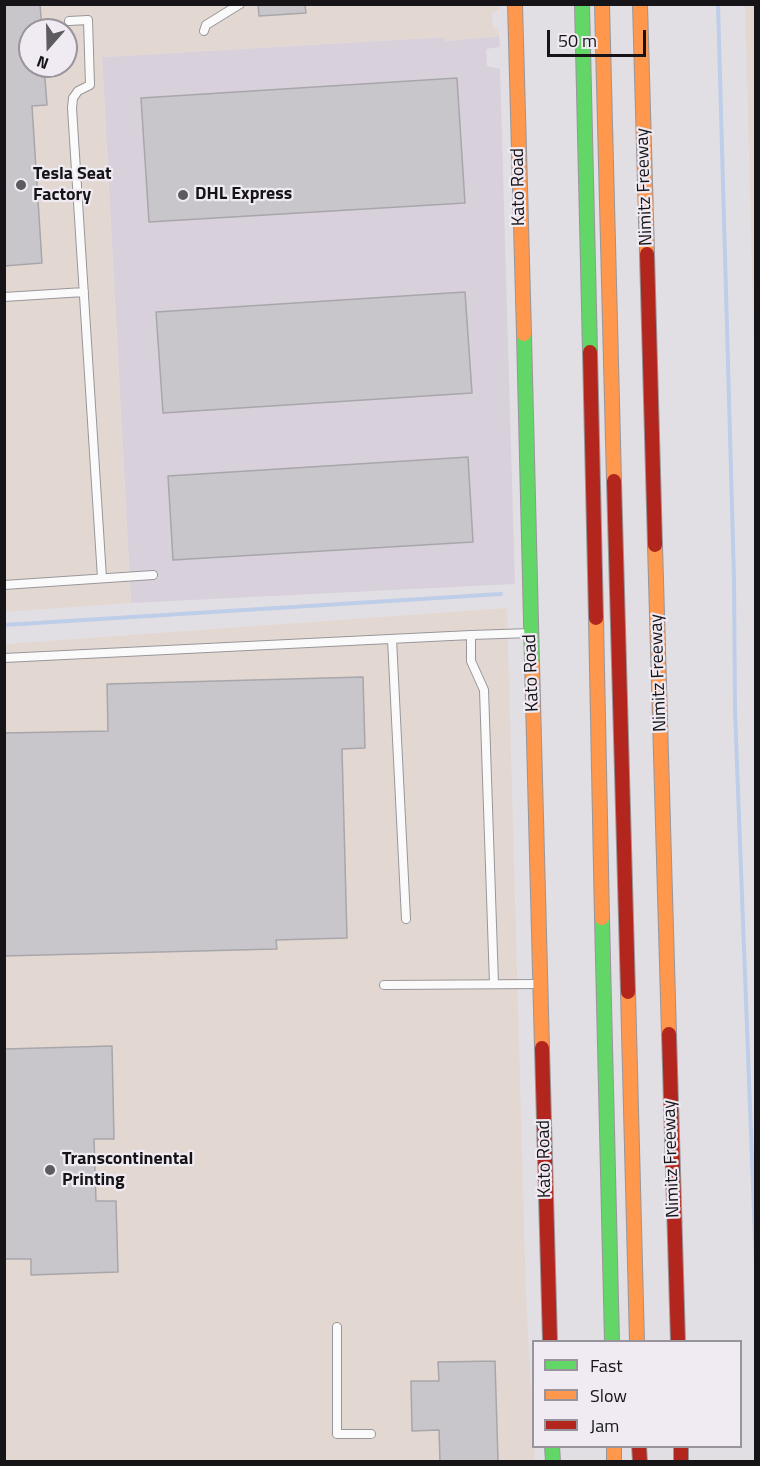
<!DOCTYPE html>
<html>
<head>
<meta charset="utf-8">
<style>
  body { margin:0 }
  #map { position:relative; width:760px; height:1466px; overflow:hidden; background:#e2dfe4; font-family:"Titillium Web",sans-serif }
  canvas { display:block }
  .frame { position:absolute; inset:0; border:6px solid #161417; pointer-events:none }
  .legend { position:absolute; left:532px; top:1340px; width:210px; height:108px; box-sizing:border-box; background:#f0eaf3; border:2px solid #99949b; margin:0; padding:8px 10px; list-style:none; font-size:18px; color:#161417 }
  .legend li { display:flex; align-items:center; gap:12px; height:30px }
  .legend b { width:30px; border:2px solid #99949b }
  .north { position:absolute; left:18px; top:18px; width:60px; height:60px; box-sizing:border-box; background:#f0eaf3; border:2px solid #99949b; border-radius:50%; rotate:200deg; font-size:16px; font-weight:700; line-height:24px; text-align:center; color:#161417 }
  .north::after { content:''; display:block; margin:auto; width:21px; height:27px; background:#5d5b5f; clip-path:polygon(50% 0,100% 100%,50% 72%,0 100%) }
  .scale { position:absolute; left:547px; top:30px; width:99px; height:27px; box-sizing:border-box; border:3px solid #161417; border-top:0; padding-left:8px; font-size:18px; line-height:21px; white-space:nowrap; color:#161417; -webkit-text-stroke:4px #f0eaf3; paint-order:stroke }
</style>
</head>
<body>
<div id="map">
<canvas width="760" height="1466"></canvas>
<div class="frame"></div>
<ul class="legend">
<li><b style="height:8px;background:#63d668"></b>Fast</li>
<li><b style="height:8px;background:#ff974d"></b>Slow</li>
<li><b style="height:8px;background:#b3261e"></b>Jam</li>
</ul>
<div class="north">N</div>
<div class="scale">50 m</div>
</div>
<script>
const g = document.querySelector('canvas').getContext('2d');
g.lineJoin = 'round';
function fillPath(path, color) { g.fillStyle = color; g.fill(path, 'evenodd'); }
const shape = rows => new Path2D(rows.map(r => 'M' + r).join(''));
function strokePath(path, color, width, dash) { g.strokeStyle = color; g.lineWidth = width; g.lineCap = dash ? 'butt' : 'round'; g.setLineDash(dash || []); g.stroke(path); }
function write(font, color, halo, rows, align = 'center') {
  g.font = font + ' "Titillium Web",sans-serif'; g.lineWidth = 4.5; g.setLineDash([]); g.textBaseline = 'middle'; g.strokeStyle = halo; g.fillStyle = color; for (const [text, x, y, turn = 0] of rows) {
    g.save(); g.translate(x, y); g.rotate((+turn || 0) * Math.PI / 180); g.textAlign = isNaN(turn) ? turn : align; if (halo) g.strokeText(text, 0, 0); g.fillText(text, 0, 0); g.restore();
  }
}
const built = shape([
  [499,36,500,47,486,49,487,66,500,69,515,584,131,603,102,57,445,37,445,41]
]);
const industrial = shape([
  [5,5,501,5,499,7,499,10,492,13,493,28,499,29,499,36,445,41,444,37,102,57,131,603,5,612],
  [30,30,66,30,66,66,30,66],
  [745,5,756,5,755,389],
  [507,608,526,1295,535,1461,5,1462,5,644]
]);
const stream = shape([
  [718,4,734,579,735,711,756,1265],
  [4,625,501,594]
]);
const building = shape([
  [4,4,40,4,42,30,30,30,30,66,44,66,47,105,32,106,42,263,4,266,4,4],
  [258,4,305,4,306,13,259,16,258,4],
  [457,78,465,203,149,222,141,98,457,78],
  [465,292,472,393,163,413,156,312,465,292],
  [468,457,473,542,173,560,168,476,468,457],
  [363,677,365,748,342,749,347,938,276,940,277,949,4,956,4,733,108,731,107,684,363,677],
  [112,1046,114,1139,94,1139,96,1201,116,1201,118,1272,31,1275,31,1259,4,1259,4,1049,112,1046],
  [495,1361,498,1461,440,1461,439,1430,412,1431,411,1381,439,1381,438,1362,495,1361]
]);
const lane = shape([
  [69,21,88,20,90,85,78,91,73,98,72,108,102,578],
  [204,31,206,25,240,4],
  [4,297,84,292],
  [4,585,153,575],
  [392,639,406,919],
  [4,658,471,635],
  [494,984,484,690,471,661,471,635,531,633],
  [384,985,539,984],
  [337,1327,337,1434,371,1434]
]);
const fast = shape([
  [582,4,590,352],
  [524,334,532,663],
  [602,918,612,1342],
  [552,1446,553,1462]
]);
const slow = shape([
  [515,4,524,334],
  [602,4,614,481],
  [640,4,647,254],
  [655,545,669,1034],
  [596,618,602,918],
  [532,663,542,1048],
  [628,992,637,1342],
  [614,1446,614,1462]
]);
const jam = shape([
  [647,254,655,545],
  [590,352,596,618],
  [614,481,628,992],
  [669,1034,678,1342],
  [542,1048,550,1342],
  [639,1446,640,1462],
  [681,1446,681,1462]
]);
const markers = [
  [21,185,6,"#5d5b5f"],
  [183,195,6,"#5d5b5f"],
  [50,1170,6,"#5d5b5f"]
];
const poiNames = [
  ["Tesla Seat",33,175],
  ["Factory",33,196],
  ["DHL Express",195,195],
  ["Transcontinental",62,1160],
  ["Printing",62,1181]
];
const streetNames = [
  ["Kato Road",519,187,-91],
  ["Nimitz Freeway",645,187,-92],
  ["Kato Road",532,673,-92],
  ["Nimitz Freeway",659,673,-92],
  ["Kato Road",545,1159,-91],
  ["Nimitz Freeway",672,1159,-92]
];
fillPath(built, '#d8d1dc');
fillPath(industrial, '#e3d8d1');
strokePath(stream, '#becee8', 4);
fillPath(building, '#c8c6ca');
strokePath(building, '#a8a6aa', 1.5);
strokePath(lane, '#98969a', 10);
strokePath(fast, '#98969a', 16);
strokePath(slow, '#98969a', 16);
strokePath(jam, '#98969a', 16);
strokePath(lane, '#fbfafb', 8);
strokePath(fast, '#63d668', 14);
strokePath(slow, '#ff974d', 14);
strokePath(jam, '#b3261e', 14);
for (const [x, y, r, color] of markers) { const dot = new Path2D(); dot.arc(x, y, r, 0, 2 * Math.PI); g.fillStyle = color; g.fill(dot); strokePath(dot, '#f0eaf3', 2); }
write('bold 18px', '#161417', '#f0eaf3', poiNames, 'left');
write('18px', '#161417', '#f0eaf3', streetNames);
</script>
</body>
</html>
